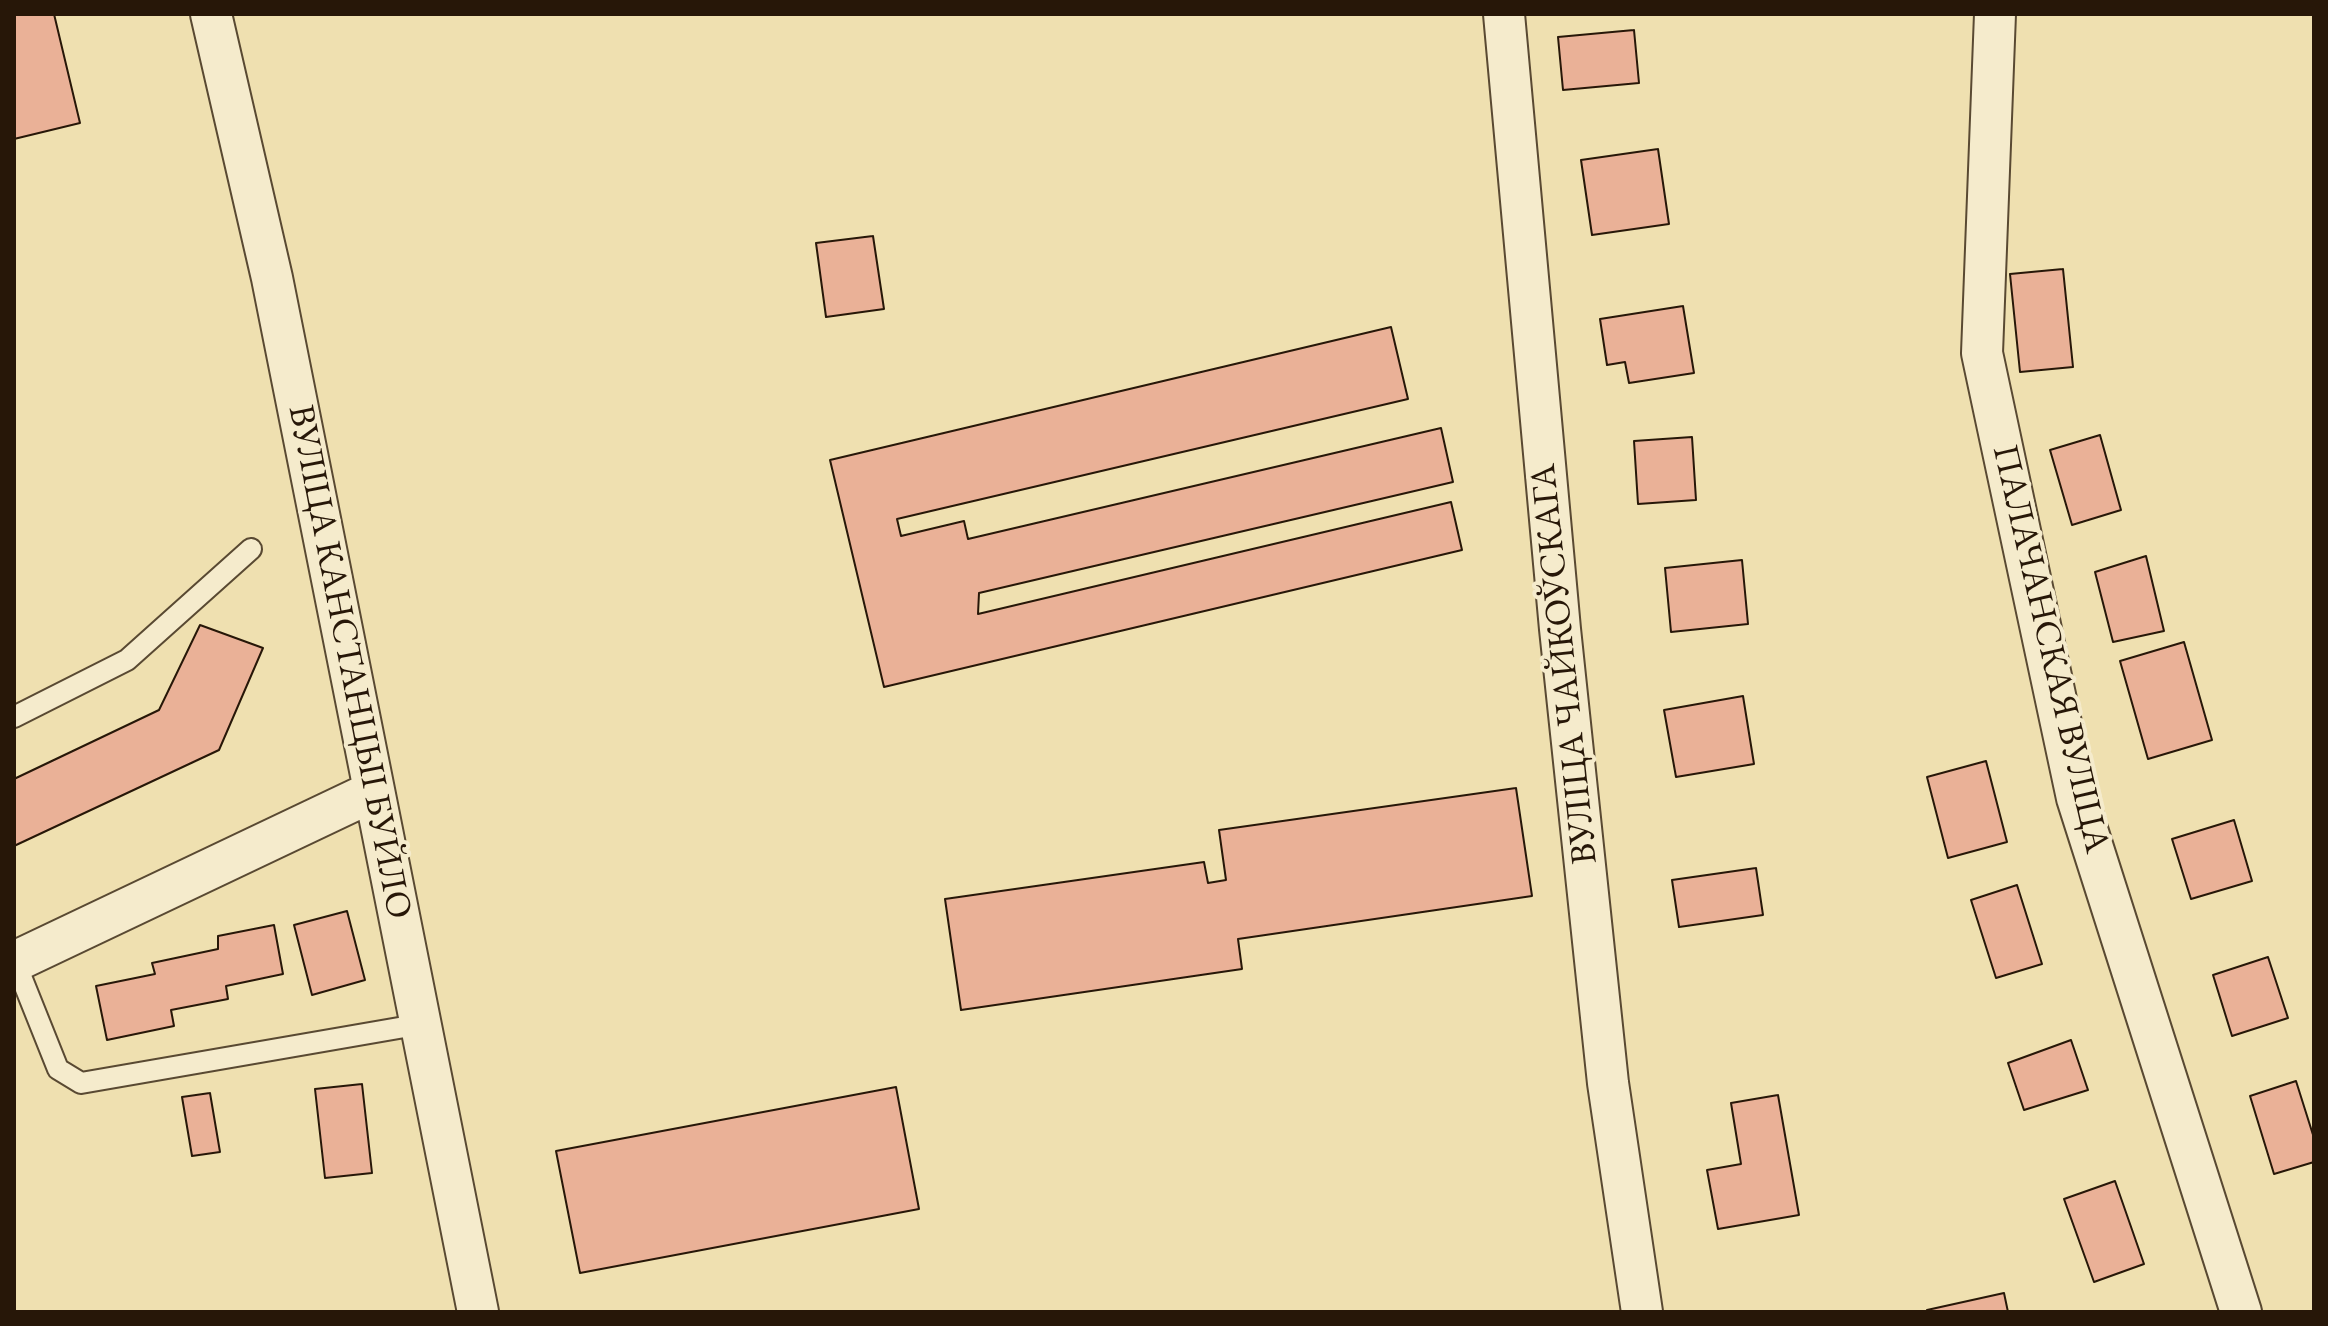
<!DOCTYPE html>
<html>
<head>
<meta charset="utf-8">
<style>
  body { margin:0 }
  #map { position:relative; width:2328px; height:1326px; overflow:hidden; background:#efe0b0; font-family:"EB Garamond",serif }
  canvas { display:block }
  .frame { position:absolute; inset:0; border:16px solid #271708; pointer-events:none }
</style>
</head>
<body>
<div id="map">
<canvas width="2328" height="1326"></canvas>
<div class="frame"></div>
</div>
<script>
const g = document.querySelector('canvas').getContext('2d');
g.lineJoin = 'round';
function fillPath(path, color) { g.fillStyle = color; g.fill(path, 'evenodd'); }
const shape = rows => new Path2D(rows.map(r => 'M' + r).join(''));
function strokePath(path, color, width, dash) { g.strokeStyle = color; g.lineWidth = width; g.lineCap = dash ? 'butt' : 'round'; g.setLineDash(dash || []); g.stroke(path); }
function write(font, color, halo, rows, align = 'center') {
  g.font = font + ' "EB Garamond",serif'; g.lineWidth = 8; g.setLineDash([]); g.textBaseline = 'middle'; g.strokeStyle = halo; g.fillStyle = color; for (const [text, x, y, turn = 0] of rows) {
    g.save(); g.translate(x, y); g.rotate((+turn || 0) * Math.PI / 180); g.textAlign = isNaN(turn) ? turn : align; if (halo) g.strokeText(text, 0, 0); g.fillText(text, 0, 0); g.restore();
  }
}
const building = shape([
  [14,14,54,14,80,123,14,139,14,14],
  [1634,30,1639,83,1563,90,1558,37,1634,30],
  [1658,149,1669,224,1592,235,1581,160,1658,149],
  [873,236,884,309,826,317,816,243,873,236],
  [2063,269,2073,367,2020,372,2010,274,2063,269],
  [1683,306,1694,373,1629,383,1625,362,1607,365,1600,319,1683,306],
  [1391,327,1408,399,897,519,901,536,964,521,968,539,1441,428,1453,482,979,593,978,614,1451,502,1462,550,884,687,830,460,1391,327],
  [2100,435,2121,510,2072,525,2050,450,2100,435],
  [1692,437,1696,500,1638,504,1634,441,1692,437],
  [2146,556,2164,631,2113,642,2095,572,2146,556],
  [1742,560,1748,624,1671,632,1665,568,1742,560],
  [200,625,263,648,219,750,14,846,14,779,159,710,200,625],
  [2184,642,2212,740,2148,759,2120,661,2184,642],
  [1743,696,1754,764,1676,777,1664,710,1743,696],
  [1986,761,2007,842,1948,858,1927,777,1986,761],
  [1516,788,1532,896,1238,939,1242,969,961,1010,945,899,1204,862,1208,883,1226,880,1219,830,1516,788],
  [2234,820,2252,881,2191,899,2172,839,2234,820],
  [1756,868,1763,915,1679,927,1672,880,1756,868],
  [2017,885,2042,964,1996,978,1971,900,2017,885],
  [347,911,365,980,312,995,294,925,347,911],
  [274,925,283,974,226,986,228,999,171,1010,174,1026,107,1040,96,986,155,974,152,963,218,949,218,936,274,925],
  [2268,957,2288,1018,2232,1036,2213,975,2268,957],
  [2071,1040,2088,1090,2024,1110,2008,1063,2071,1040],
  [2296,1081,2314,1138,2314,1162,2274,1174,2250,1096,2296,1081],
  [362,1084,372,1173,325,1178,315,1089,362,1084],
  [896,1087,919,1209,580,1273,556,1151,896,1087],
  [210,1093,220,1152,192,1156,182,1097,210,1093],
  [1778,1095,1799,1215,1718,1229,1707,1170,1741,1164,1731,1103,1778,1095],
  [2115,1181,2144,1264,2094,1282,2064,1199,2115,1181],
  [2004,1293,2008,1312,1927,1312,1927,1310,2004,1293]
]);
const lane = shape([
  [14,717,127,660,251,549],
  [14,959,58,1069,81,1083,422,1024]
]);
const street = shape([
  [211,14,272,278,478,1312],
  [1504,14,1560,629,1608,1083,1642,1312],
  [1995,14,1982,353,2077,798,2241,1312],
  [14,962,374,791]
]);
const streetNames = [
  ["ПАЛАЧАНСКАЯ ВУЛІЦА",2050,649,77],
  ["ВУЛІЦА КАНСТАНЦЫІ БУЙЛО",349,662,79],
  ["ВУЛІЦА ЧАЙКОЎСКАГА",1565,664,-96]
];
fillPath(building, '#eab197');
strokePath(building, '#271708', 2);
strokePath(lane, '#594932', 24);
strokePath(street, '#594932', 44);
strokePath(lane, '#f5ebcc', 20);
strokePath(street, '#f5ebcc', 40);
write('36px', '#271708', '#f5ebcc', streetNames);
</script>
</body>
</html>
